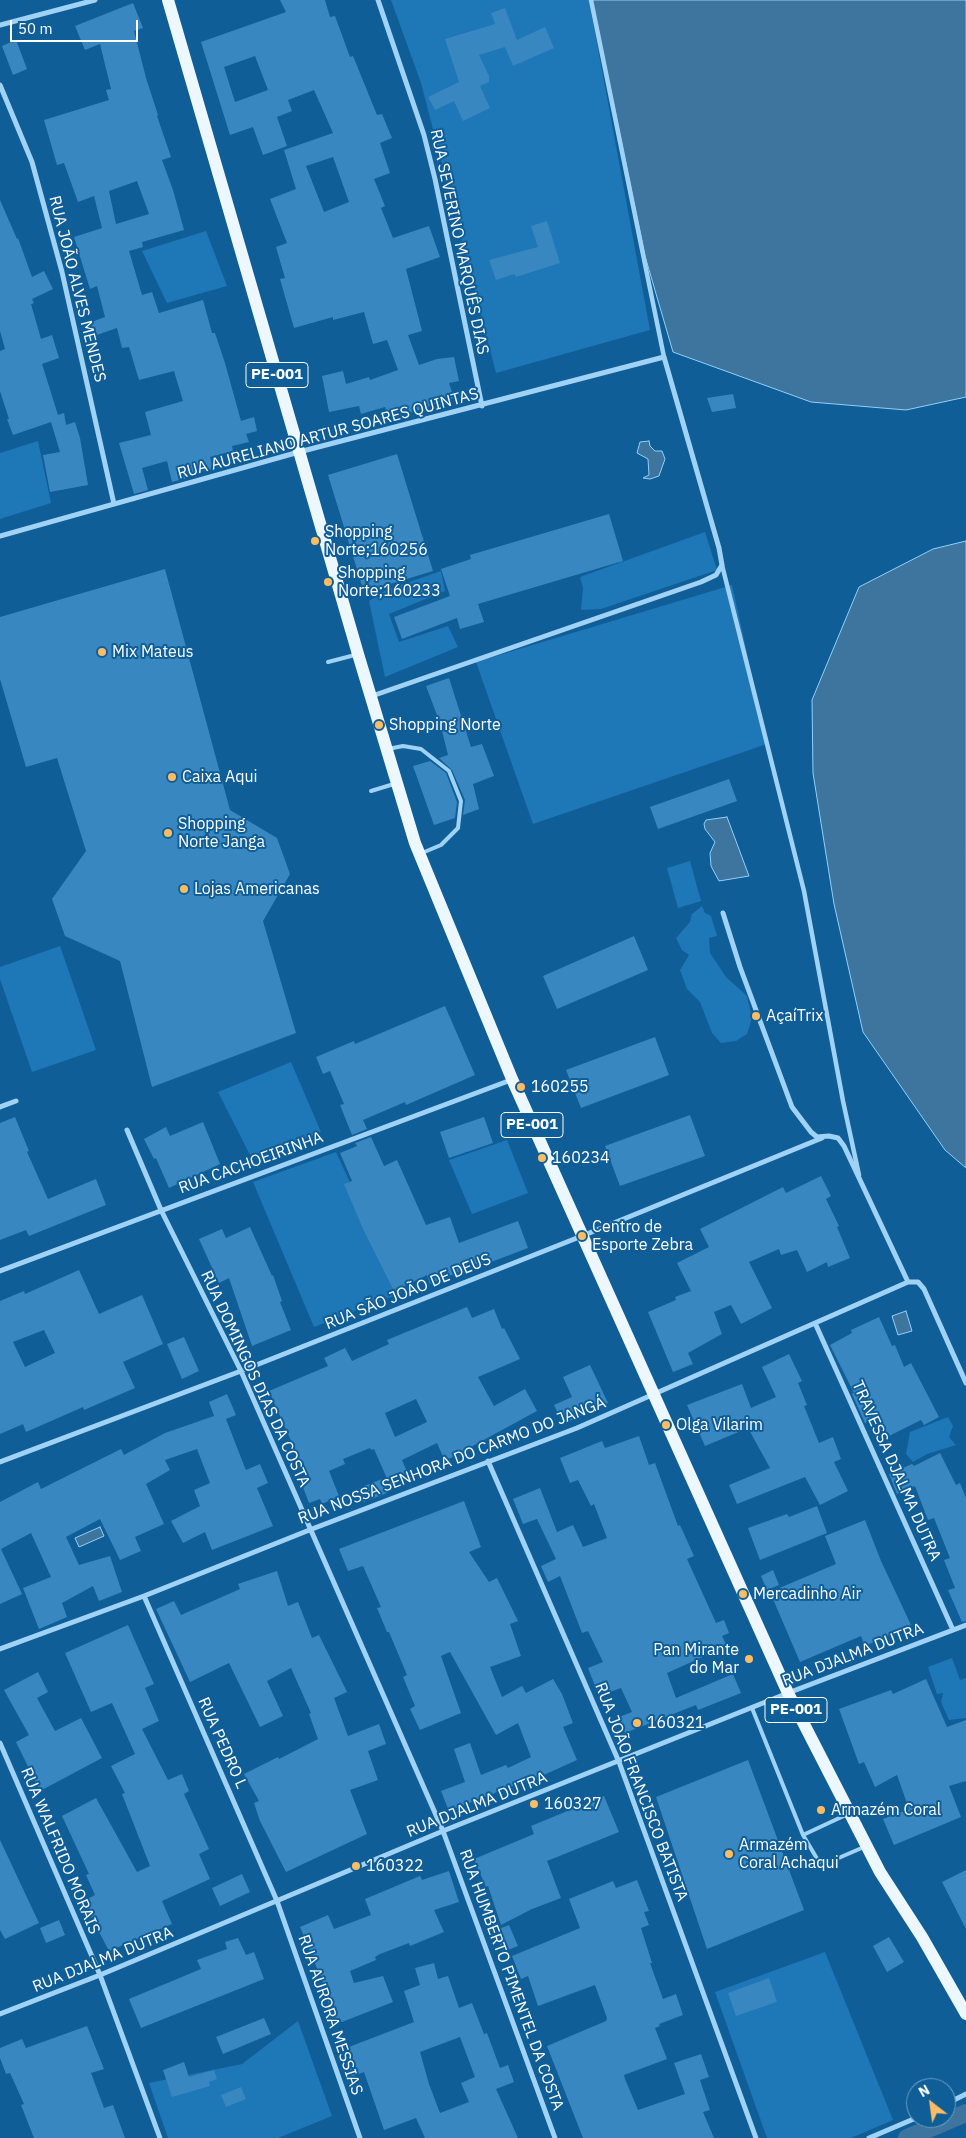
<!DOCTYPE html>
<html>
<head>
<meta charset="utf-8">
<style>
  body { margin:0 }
  #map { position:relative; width:966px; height:2138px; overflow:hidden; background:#0f5e98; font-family:"IBM Plex Sans",sans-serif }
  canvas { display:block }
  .north { position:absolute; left:906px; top:2078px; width:50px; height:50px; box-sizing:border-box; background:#0f5e98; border:1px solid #6f9ec1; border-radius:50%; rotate:330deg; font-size:14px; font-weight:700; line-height:20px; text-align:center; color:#fff }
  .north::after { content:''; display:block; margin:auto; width:18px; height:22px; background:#ffbd63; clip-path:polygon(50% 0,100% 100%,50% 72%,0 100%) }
  .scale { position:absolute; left:10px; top:20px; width:128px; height:22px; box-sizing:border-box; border:2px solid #fff; border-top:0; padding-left:6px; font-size:15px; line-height:18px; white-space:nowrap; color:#fff; -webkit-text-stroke:4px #0f5e98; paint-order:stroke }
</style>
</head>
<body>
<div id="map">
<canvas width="966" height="2138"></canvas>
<div class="north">N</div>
<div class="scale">50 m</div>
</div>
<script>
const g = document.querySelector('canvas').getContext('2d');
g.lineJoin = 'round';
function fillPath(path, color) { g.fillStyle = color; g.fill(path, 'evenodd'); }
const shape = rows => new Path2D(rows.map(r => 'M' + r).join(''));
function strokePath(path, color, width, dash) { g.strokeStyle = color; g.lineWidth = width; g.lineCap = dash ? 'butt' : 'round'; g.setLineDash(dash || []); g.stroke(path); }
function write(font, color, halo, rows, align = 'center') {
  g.font = font + ' "IBM Plex Sans",sans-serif'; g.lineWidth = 4; g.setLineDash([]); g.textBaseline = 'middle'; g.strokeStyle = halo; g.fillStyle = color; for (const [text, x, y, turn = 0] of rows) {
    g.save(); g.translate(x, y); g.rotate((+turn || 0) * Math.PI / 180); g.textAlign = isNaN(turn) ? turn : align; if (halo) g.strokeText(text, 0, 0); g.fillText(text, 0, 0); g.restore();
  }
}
const green = shape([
  [391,0,589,0,650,330,496,373,421,83],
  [206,231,227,286,167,303,142,251],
  [38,441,51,503,0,519,0,453],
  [705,532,717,570,601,609,581,610,583,588,580,577],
  [441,571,445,591,389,614,399,642,448,626,458,647,385,677,369,601,386,590],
  [732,585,767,744,533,824,476,662],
  [690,861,701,901,678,908,667,868],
  [702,906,705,913,711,916,717,936,709,938,710,953,726,977,747,996,752,1018,747,1034,736,1041,721,1043,712,1033,700,1002,687,989,680,970,689,955,682,950,676,938,690,922,692,914],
  [60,946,96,1050,32,1072,0,979,0,967],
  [291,1062,321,1132,252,1159,218,1092],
  [507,1140,528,1193,472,1214,449,1160],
  [336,1152,401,1293,314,1327,253,1182],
  [948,1417,953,1426,949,1437,956,1445,927,1454,913,1462,906,1454,910,1432],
  [952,1658,960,1680,966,1678,966,1718,949,1720,941,1702,943,1693,937,1694,928,1667],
  [825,1952,893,2120,851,2138,767,2138,715,1992],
  [298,2021,332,2116,278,2138,168,2138,149,2083,242,2064]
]);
const water = shape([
  [592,0,966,0,966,397,906,410,811,402,673,352,645,256,592,0],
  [649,441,650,446,655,451,662,451,665,459,659,476,650,479,643,478,649,475,648,459,637,453,640,442,649,441],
  [966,541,966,1168,945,1150,863,1032,834,904,813,773,812,700,859,587,933,549,966,541],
  [727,817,749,876,719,881,711,866,710,853,715,842,705,829,704,824,706,820,727,817],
  [906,1311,912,1331,898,1335,892,1316,906,1311],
  [100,1527,104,1536,79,1547,75,1538,100,1527]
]);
const canal = shape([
  [907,2138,966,2113]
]);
const building = shape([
  [280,0,325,0,330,17,335,16,350,57,353,56,377,115,382,114,392,138,380,143,390,173,374,179,385,206,381,208,393,238,429,226,440,257,406,269,422,331,408,335,419,365,437,359,454,357,459,381,449,383,454,398,389,420,385,407,361,414,359,406,329,412,322,376,343,371,346,384,369,377,370,380,398,370,387,340,373,344,364,312,333,320,333,317,294,328,280,279,285,278,276,247,287,243,270,199,296,189,284,150,333,133,314,90,288,100,292,111,277,117,287,146,263,155,253,127,230,135,201,42,286,12],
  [255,56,268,90,235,102,224,67],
  [333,157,349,202,324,212,306,166],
  [133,3,143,28,134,31,146,78,158,115,157,116,171,157,162,160,173,190,184,230,142,242,143,247,129,251,142,295,152,292,159,313,203,300,212,333,215,333,225,363,241,421,254,417,257,431,246,434,249,442,232,446,233,451,210,457,213,469,186,475,187,478,172,482,167,461,142,468,148,490,134,494,119,443,151,435,145,412,183,401,174,371,139,380,129,347,122,348,117,328,91,337,86,324,105,317,97,286,90,289,74,237,102,228,94,196,78,202,64,163,57,165,44,120,109,100,106,90,111,89,100,44,85,50,75,26],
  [137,181,149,214,116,224,109,191],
  [505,8,517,40,545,27,554,48,513,66,505,47,479,55,489,76,489,82,480,86,490,108,463,121,454,101,435,110,428,97,459,82,445,39,495,24,491,13],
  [16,40,27,69,13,75,2,46],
  [0,200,17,239,18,238,32,277,44,271,53,289,32,299,34,303,31,304,41,339,52,335,59,358,42,364,58,415,64,413,66,425,75,422,80,438,88,485,50,492,43,455,60,452,51,422,13,435,7,419,9,419,0,391,0,351,5,349,0,331],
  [547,221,560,263,516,277,514,274,496,280,489,260,538,247,531,226],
  [733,394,736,408,712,412,707,398],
  [397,454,433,571,364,592,328,475],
  [609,514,623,561,478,604,484,622,460,629,457,618,402,639,394,617,450,596,441,569,471,559,470,555],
  [165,569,230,810,277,838,290,874,263,921,296,1033,152,1087,120,961,65,936,52,899,86,851,57,758,26,767,0,679,0,617],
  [449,678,471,747,482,744,494,776,473,784,479,809,463,815,465,800,452,770,439,758,448,755,440,723,426,686],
  [430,761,446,773,457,802,455,818,434,825,413,766],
  [729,779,737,801,658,829,650,807],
  [634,936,648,970,557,1009,543,976],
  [445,1006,475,1075,406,1105,405,1102,363,1120,367,1129,352,1135,340,1105,344,1104,330,1071,323,1074,316,1057,354,1041,355,1044],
  [655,1037,669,1075,581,1108,566,1070],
  [690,1115,705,1156,620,1186,605,1146],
  [15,1117,29,1151,27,1152,48,1199,96,1179,106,1205,29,1236,26,1230,0,1240,0,1123],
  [484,1117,493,1143,449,1158,440,1132],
  [203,1122,220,1164,169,1188,156,1158,154,1159,144,1139,166,1127,170,1136],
  [371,1137,384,1166,397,1160,426,1225,450,1217,459,1243,518,1221,528,1248,478,1267,477,1264,430,1284,427,1275,394,1291,363,1229,344,1184,352,1181,340,1153,357,1146,355,1143],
  [821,1176,831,1196,826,1199,839,1226,837,1227,850,1258,828,1267,827,1262,807,1272,797,1250,781,1255,779,1249,749,1262,772,1308,741,1324,731,1305,714,1312,722,1334,688,1353,693,1364,673,1372,648,1312,676,1300,675,1297,691,1291,677,1263,709,1247,700,1229,783,1187,786,1193],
  [250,1227,272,1276,273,1275,282,1301,280,1302,291,1330,252,1346,229,1278,219,1283,199,1239,222,1229,226,1238],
  [79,1270,99,1314,142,1295,163,1344,123,1362,135,1388,84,1410,83,1407,26,1432,23,1424,0,1434,0,1301,24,1291,25,1294],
  [44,1330,55,1353,25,1367,13,1342],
  [467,1307,472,1318,494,1309,502,1329,504,1328,520,1359,478,1377,494,1406,525,1389,537,1411,445,1461,437,1443,402,1460,408,1474,389,1483,374,1449,371,1450,370,1448,343,1459,345,1464,329,1471,339,1496,322,1504,320,1499,309,1503,301,1482,308,1479,269,1391,328,1366,324,1358,345,1348,352,1361,389,1344,387,1340],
  [416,1399,427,1422,395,1437,385,1413],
  [879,1317,892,1346,895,1345,904,1367,911,1363,939,1417,924,1425,921,1420,887,1437,876,1417,865,1423,852,1394,854,1393,830,1345,852,1333,851,1330],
  [184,1337,199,1371,182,1379,167,1344],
  [789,1354,802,1381,798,1383,807,1405,804,1406,819,1443,833,1437,841,1459,834,1462,848,1491,820,1505,805,1477,737,1504,729,1485,770,1468,748,1428,705,1446,687,1405,742,1384,751,1408,776,1397,762,1367],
  [590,1365,608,1403,563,1424,554,1405,572,1397,563,1377],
  [227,1394,236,1415,226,1419,245,1468,246,1470,260,1464,268,1483,257,1488,273,1526,212,1550,205,1532,183,1543,171,1521,200,1506,194,1490,210,1483,197,1449,165,1460,170,1470,146,1484,164,1524,135,1537,141,1551,120,1560,100,1519,66,1537,79,1565,110,1556,122,1592,99,1601,93,1586,62,1603,67,1617,39,1629,23,1588,51,1577,31,1533,1,1549,22,1594,0,1604,0,1502,38,1482,41,1489,121,1449,124,1455,165,1433,214,1416,209,1402],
  [639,1436,649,1465,655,1463,678,1526,680,1525,694,1556,687,1559,716,1623,724,1620,729,1633,722,1636,727,1646,667,1673,676,1698,733,1674,741,1693,698,1710,696,1705,625,1733,619,1717,632,1712,621,1688,599,1696,588,1668,603,1662,588,1631,582,1633,560,1576,548,1582,541,1566,556,1559,537,1519,523,1524,513,1499,540,1488,557,1532,573,1525,583,1547,607,1538,594,1504,591,1506,578,1480,570,1483,560,1458,602,1441,605,1448],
  [940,1453,956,1485,960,1483,966,1498,966,1621,962,1622,948,1590,955,1588,944,1560,950,1558,934,1518,928,1520,915,1486,897,1494,889,1474,912,1464,914,1466],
  [382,1479,387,1493,364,1502,359,1488],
  [464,1501,481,1547,469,1552,489,1582,497,1578,518,1621,510,1624,521,1656,490,1667,502,1697,522,1686,526,1693,553,1679,562,1694,573,1723,563,1727,577,1760,526,1783,525,1781,449,1811,441,1791,465,1782,454,1749,470,1743,481,1775,506,1765,508,1768,531,1757,518,1723,496,1735,450,1652,441,1656,461,1713,420,1730,410,1709,415,1706,403,1677,407,1675,389,1632,387,1632,377,1608,381,1607,363,1566,348,1571,339,1549],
  [817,1506,827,1533,760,1560,748,1528,787,1514,789,1517],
  [865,1520,881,1561,911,1625,865,1646,861,1636,800,1662,770,1592,836,1564,825,1536],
  [773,1570,779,1585,767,1590,761,1576],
  [277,1571,288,1606,298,1602,312,1638,319,1635,347,1692,334,1698,348,1736,379,1724,386,1744,368,1751,378,1780,350,1790,367,1834,286,1872,260,1821,254,1803,259,1801,244,1774,278,1757,279,1759,318,1739,309,1714,311,1713,291,1668,267,1681,283,1716,260,1727,229,1663,190,1682,156,1609,174,1601,181,1615,240,1589,238,1584],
  [128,1625,154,1684,145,1688,159,1721,142,1729,168,1780,182,1774,189,1791,184,1794,209,1849,199,1854,210,1879,162,1901,172,1924,109,1951,83,1901,95,1895,86,1875,89,1874,62,1816,96,1798,137,1872,150,1866,122,1794,125,1793,111,1766,135,1754,112,1703,91,1712,65,1653],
  [38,1672,48,1692,37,1698,55,1731,81,1718,102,1758,40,1791,16,1742,29,1735,4,1690],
  [926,1679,947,1727,966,1720,966,1781,949,1786,961,1817,894,1845,883,1819,909,1809,897,1775,875,1787,864,1762,859,1764,839,1709,891,1690,893,1694],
  [748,1760,804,1910,707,1949,656,1797],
  [604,1796,619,1832,547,1861,561,1898,532,1909,501,1925,488,1886,486,1887,474,1859,534,1834,531,1826],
  [0,1840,39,1923,5,1939,0,1930],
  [966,1870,966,1929,942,1882],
  [449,1871,459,1902,434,1910,444,1932,410,1946,409,1943,380,1954,375,1957,376,1960,350,1971,354,1983,383,1976,393,2002,342,2022,336,2022,326,1996,328,1995,300,1927,328,1915,334,1929,371,1915,365,1899,420,1876,422,1880],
  [242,1874,250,1892,220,1906,212,1888],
  [637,1880,649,1911,644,1912,649,1925,641,1928,652,1963,650,1963,663,1999,676,1994,683,2015,659,2024,660,2026,655,2028,667,2059,624,2075,625,2079,638,2110,685,2094,674,2063,701,2054,709,2077,700,2080,710,2110,703,2112,714,2138,583,2138,547,2046,606,2021,607,2018,595,1985,538,2006,528,1976,521,1979,512,1956,580,1928,569,1899,613,1881,616,1888],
  [59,1920,65,1935,46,1943,40,1928],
  [509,1925,518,1946,503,1952,494,1931],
  [889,1937,904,1962,887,1972,873,1946],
  [238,1938,246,1955,254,1952,264,1979,141,2028,129,1999,201,1969,197,1960,227,1949,225,1942],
  [434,1963,438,1979,448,1976,459,2008,472,2003,484,2034,487,2033,500,2068,508,2065,514,2082,496,2089,518,2138,425,2138,416,2118,384,2130,364,2072,351,2077,341,2050,414,2022,404,1991,420,1985,415,1968],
  [460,2037,475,2077,461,2083,469,2102,440,2113,429,2084,420,2052],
  [769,1978,777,2002,736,2016,728,1993],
  [264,2018,271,2034,223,2054,216,2037],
  [87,2026,104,2069,91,2073,104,2108,113,2105,125,2138,34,2138,21,2105,24,2104,10,2073,6,2074,0,2058,0,2048,22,2039,26,2048],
  [184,2062,189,2077,214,2070,217,2079,209,2082,210,2086,172,2097,163,2070],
  [241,2087,246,2099,226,2107,221,2095]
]);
const service = shape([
  [328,662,355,655],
  [388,749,403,746,421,749,449,771,461,801,458,828,441,845,422,853],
  [371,791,394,784],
  [752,1708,803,1835,848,1814],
  [803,1835,819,1862,827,1863,864,1847]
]);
const pedestrian = shape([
  [591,0,664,357],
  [722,565,804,891,843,1101,859,1175]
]);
const minor = shape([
  [378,0,424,135,435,179,482,406],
  [0,25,95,0],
  [0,85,32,162,62,272,114,504],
  [0,536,299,452,664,357,719,548,722,565,716,575,701,582,372,696],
  [723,913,740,967,792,1107,811,1132,817,1137,829,1136,838,1138,844,1146,908,1282],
  [0,1107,16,1101],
  [127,1130,161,1210,241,1371,443,1831,555,2138],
  [0,1271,511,1080],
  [815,1323,953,1630],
  [488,1461,619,1762,756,2138],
  [0,1462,241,1371,582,1236,822,1138],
  [144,1596,277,1901,360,2138],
  [0,1649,144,1596,312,1529,577,1428,908,1282,918,1282,924,1289,966,1383],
  [0,1743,100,1975,160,2138],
  [0,2014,100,1975,443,1831,788,1693,966,1625],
  [946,2104,966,2094],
  [869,2138,916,2118]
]);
const primary = shape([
  [168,0,358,654,415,843,512,1079,788,1693,880,1872,922,1937,966,2014]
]);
const markers = [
  [315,541,5,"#ffbd63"],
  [328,582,5,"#ffbd63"],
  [102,652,5,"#ffbd63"],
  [379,725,5,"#ffbd63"],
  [172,777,5,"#ffbd63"],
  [168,833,5,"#ffbd63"],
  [184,889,5,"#ffbd63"],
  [756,1016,5,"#ffbd63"],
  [521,1087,5,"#ffbd63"],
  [542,1158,5,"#ffbd63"],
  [582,1236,5,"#ffbd63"],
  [666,1425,5,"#ffbd63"],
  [743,1594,5,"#ffbd63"],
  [749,1659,5,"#ffbd63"],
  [637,1723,5,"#ffbd63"],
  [534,1804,5,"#ffbd63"],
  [821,1810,5,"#ffbd63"],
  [729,1854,5,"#ffbd63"],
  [356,1866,5,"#ffbd63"]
];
const shields = [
  [277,375,62],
  [532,1125,62],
  [796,1710,62]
];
const shieldNames = [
  ["PE-001",277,375],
  ["PE-001",532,1125],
  ["PE-001",796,1710]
];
const streetNames = [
  ["RUA SEVERINO MARQUÊS DIAS",459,242,78],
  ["RUA JOÃO ALVES MENDES",77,289,76],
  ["RUA AURELIANO ARTUR SOARES QUINTAS",328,434,-15],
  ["RUA CACHOEIRINHA",251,1163,-20],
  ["RUA SÃO JOÃO DE DEUS",408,1292,-22],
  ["RUA DOMINGOS DIAS DA COSTA",255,1379,65],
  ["RUA NOSSA SENHORA DO CARMO DO JANGÁ",452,1461,-21],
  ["TRAVESSA DJALMA DUTRA",896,1471,66],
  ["RUA DJALMA DUTRA",853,1655,-21],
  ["RUA PEDRO L",222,1743,66],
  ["RUA JOÃO FRANCISCO BATISTA",641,1792,69],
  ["RUA DJALMA DUTRA",477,1805,-22],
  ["RUA WALFRIDO MORAIS",60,1851,67],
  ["RUA DJALMA DUTRA",103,1960,-22],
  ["RUA HUMBERTO PIMENTEL DA COSTA",511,1980,70],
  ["RUA AURORA MESSIAS",330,2015,71]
];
const poiNames = [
  ["Shopping",325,532],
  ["Norte;160256",325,550],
  ["Shopping",338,573],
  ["Norte;160233",338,591],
  ["Mix Mateus",112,652],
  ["Shopping Norte",389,725],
  ["Caixa Aqui",182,777],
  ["Shopping",178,824],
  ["Norte Janga",178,842],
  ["Lojas Americanas",194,889],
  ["AçaíTrix",766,1016],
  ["160255",531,1087],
  ["160234",552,1158],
  ["Centro de",592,1227],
  ["Esporte Zebra",592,1245],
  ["Olga Vilarim",676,1425],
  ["Mercadinho Air",753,1594],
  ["Pan Mirante",739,1650,"right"],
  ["do Mar",739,1668,"right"],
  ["160321",647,1723],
  ["160327",544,1804],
  ["Armazém Coral",831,1810],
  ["Armazém",739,1845],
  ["Coral Achaqui",739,1863],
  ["160322",366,1866]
];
fillPath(green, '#1e77b6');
fillPath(water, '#3d759f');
strokePath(water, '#91cff8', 1);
strokePath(canal, '#3d759f', 18);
fillPath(building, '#3887c0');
strokePath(service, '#a0d2f5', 4);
strokePath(pedestrian, '#a0d2f5', 4.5);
strokePath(minor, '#a0d2f5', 5);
strokePath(primary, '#edf7ff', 12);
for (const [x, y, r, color] of markers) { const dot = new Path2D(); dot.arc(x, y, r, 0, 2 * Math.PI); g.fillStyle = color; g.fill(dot); strokePath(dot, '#0f5e98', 2); }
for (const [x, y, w] of shields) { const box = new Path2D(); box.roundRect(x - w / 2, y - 12.5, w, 25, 4); g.fillStyle = '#0f5e98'; g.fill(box); strokePath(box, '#fff', 1); }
write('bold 15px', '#fff', null, shieldNames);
write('16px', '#fff', '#0f5e98', streetNames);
write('16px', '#fff', '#0f5e98', poiNames, 'left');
</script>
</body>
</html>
